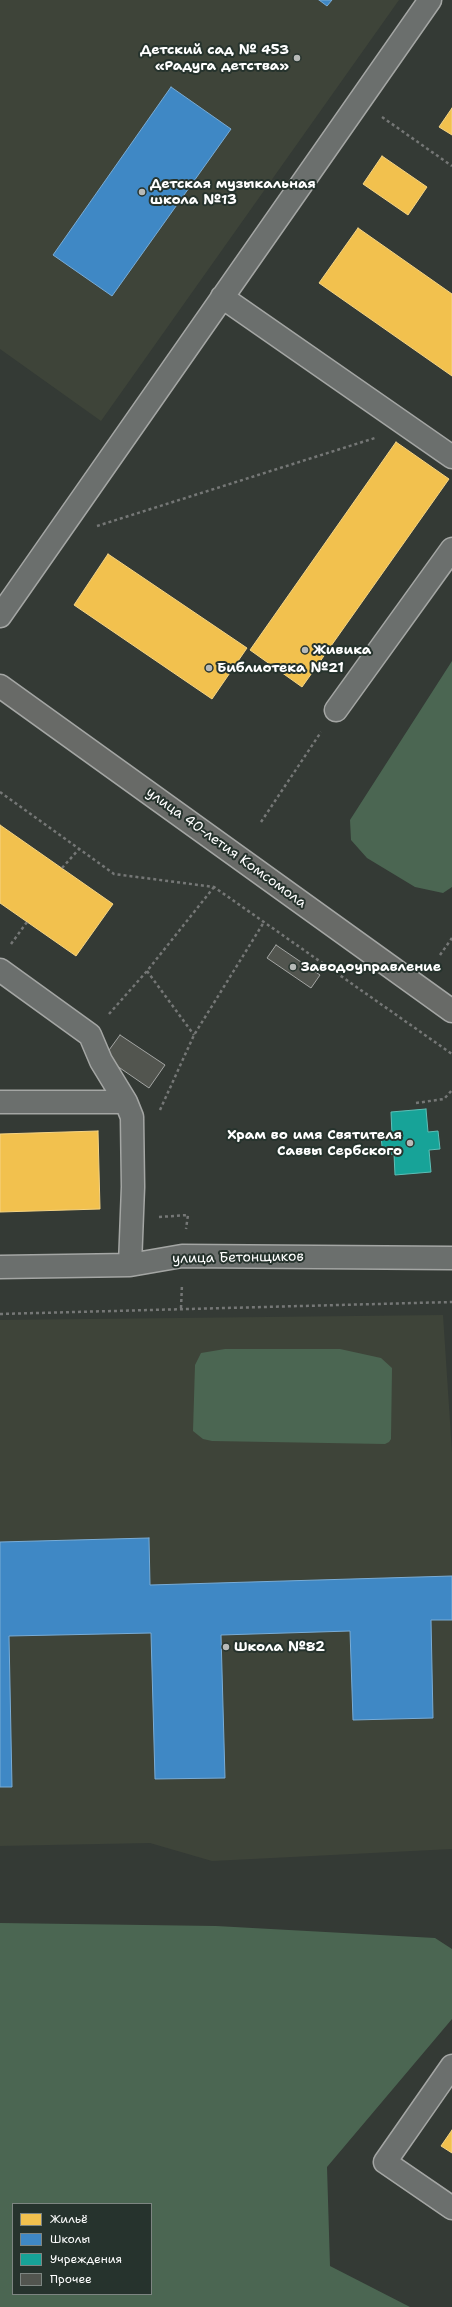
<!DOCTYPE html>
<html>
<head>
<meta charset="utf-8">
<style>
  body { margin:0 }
  #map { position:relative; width:452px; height:2307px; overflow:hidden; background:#343a35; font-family:"Shantell Sans",sans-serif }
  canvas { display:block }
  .legend { position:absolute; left:12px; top:2203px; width:140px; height:92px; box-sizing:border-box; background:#26332d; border:1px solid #7d8581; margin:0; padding:5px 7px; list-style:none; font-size:12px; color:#fff }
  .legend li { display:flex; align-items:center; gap:8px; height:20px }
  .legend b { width:20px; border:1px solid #7d8581 }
</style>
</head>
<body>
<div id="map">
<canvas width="452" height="2307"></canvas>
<ul class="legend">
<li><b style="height:11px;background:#f2c14e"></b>Жильё</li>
<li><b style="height:11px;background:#3f88c5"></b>Школы</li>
<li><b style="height:11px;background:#17a398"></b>Учреждения</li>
<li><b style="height:11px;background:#52554f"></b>Прочее</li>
</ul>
</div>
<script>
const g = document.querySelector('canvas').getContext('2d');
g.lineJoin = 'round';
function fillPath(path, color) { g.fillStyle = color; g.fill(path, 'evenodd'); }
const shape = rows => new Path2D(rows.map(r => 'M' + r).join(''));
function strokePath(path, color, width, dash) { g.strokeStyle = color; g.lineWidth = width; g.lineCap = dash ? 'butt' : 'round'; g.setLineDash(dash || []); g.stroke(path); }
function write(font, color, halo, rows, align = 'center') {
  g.font = font + ' "Shantell Sans",sans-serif'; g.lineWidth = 4; g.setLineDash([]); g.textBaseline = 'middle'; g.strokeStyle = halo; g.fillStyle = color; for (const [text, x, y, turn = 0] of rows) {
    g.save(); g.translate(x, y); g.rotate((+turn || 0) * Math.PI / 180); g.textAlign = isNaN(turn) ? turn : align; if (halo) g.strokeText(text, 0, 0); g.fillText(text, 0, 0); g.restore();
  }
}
const built = shape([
  [0,0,399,0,101,421,0,349],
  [443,1315,452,1452,452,1849,212,1861,150,1843,0,1846,0,1320]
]);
const green = shape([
  [452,661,452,887,443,893,415,887,367,858,351,840,350,820],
  [340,1349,381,1358,392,1368,391,1439,389,1442,385,1444,212,1441,203,1439,193,1431,195,1365,201,1353,225,1349],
  [0,1923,216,1926,435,1938,452,1949,452,2019,327,2167,330,2266,410,2307,0,2307],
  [13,2204,151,2204,151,2294,13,2294]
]);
const homes = shape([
  [452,108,452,135,439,127,452,108],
  [382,156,427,187,408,215,363,184,382,156],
  [358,228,452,294,452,376,319,283,358,228],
  [396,442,449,479,302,687,250,650,396,442],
  [108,554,247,648,212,699,74,605,108,554],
  [0,825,113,904,76,956,0,903,0,825],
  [98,1131,100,1209,0,1212,0,1134,98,1131],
  [452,2130,452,2153,441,2146,452,2130]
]);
const schools = shape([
  [319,0,332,0,327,6,319,0],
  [171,87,231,129,112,296,53,255,171,87],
  [149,1538,150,1585,452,1576,452,1620,431,1620,433,1718,353,1720,350,1631,221,1635,225,1778,155,1779,151,1633,9,1636,12,1787,0,1787,0,1542,149,1538]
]);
const public = shape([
  [426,1109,428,1132,438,1131,440,1149,429,1150,431,1172,395,1175,394,1154,383,1155,381,1137,392,1135,391,1112,426,1109]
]);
const building = shape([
  [276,945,320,975,311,988,267,958,276,945],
  [120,1035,165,1065,149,1088,104,1057,120,1035]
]);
const path = shape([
  [382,117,452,166],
  [97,526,375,438],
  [0,792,114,874,214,887,452,1054],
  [261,822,321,732],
  [62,868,79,849],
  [11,944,27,922],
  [440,955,452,938],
  [147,971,194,1035],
  [109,1014,147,971,214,887],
  [416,1103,444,1099,452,1090],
  [160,1110,194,1035,264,922],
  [159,1217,188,1215,186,1229],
  [181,1308,182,1284],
  [0,1314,452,1302]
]);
const minor = shape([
  [222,297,452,457],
  [0,616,430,0],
  [336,710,452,549],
  [0,970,90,1035,101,1061,126,1102,132,1117,133,1187,130,1265],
  [0,1102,126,1102],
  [0,1267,130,1265,182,1256,452,1258],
  [452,2066,385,2162,452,2208]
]);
const major = shape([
  [0,686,452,1011]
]);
const markers = [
  [297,58,4,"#b8bab8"],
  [142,192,4,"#b8bab8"],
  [305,650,4,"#b8bab8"],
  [209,668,4,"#b8bab8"],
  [293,967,4,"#b8bab8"],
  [410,1143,4,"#b8bab8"],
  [226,1647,4,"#b8bab8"]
];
const poiNames = [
  ["Детский сад № 453",289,50,"right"],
  ["«Радуга детства»",289,66,"right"],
  ["Детская музыкальная",150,184],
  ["школа №13",150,200],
  ["Живика",313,650],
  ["Библиотека №21",217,668],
  ["Заводоуправление",301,967],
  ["Храм во имя Святителя",402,1135,"right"],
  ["Саввы Сербского",402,1151,"right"],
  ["Школа №82",234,1647]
];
const streetNames = [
  ["улица 40-летия Комсомола",226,848,36],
  ["улица Бетонщиков",238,1258,-1]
];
fillPath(built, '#3e4439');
fillPath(green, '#4b6652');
fillPath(homes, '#f2c14e');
strokePath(homes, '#f6d483', 1);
fillPath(schools, '#3f88c5');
strokePath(schools, '#79acd6', 1);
fillPath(public, '#17a398');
strokePath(public, '#5dbfb7', 1);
fillPath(building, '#52554f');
strokePath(building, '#a4a6a4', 1);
strokePath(minor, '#a4a6a4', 25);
strokePath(major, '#a4a6a4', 25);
strokePath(path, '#757776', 2.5, [3, 3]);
strokePath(minor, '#6b6f6d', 22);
strokePath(major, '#686a67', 22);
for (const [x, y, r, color] of markers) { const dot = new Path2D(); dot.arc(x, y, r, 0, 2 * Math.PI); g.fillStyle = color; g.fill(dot); strokePath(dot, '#26332d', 1.5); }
write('bold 14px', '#fff', '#26332d', poiNames, 'left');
write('14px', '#fff', '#26332d', streetNames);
</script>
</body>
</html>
